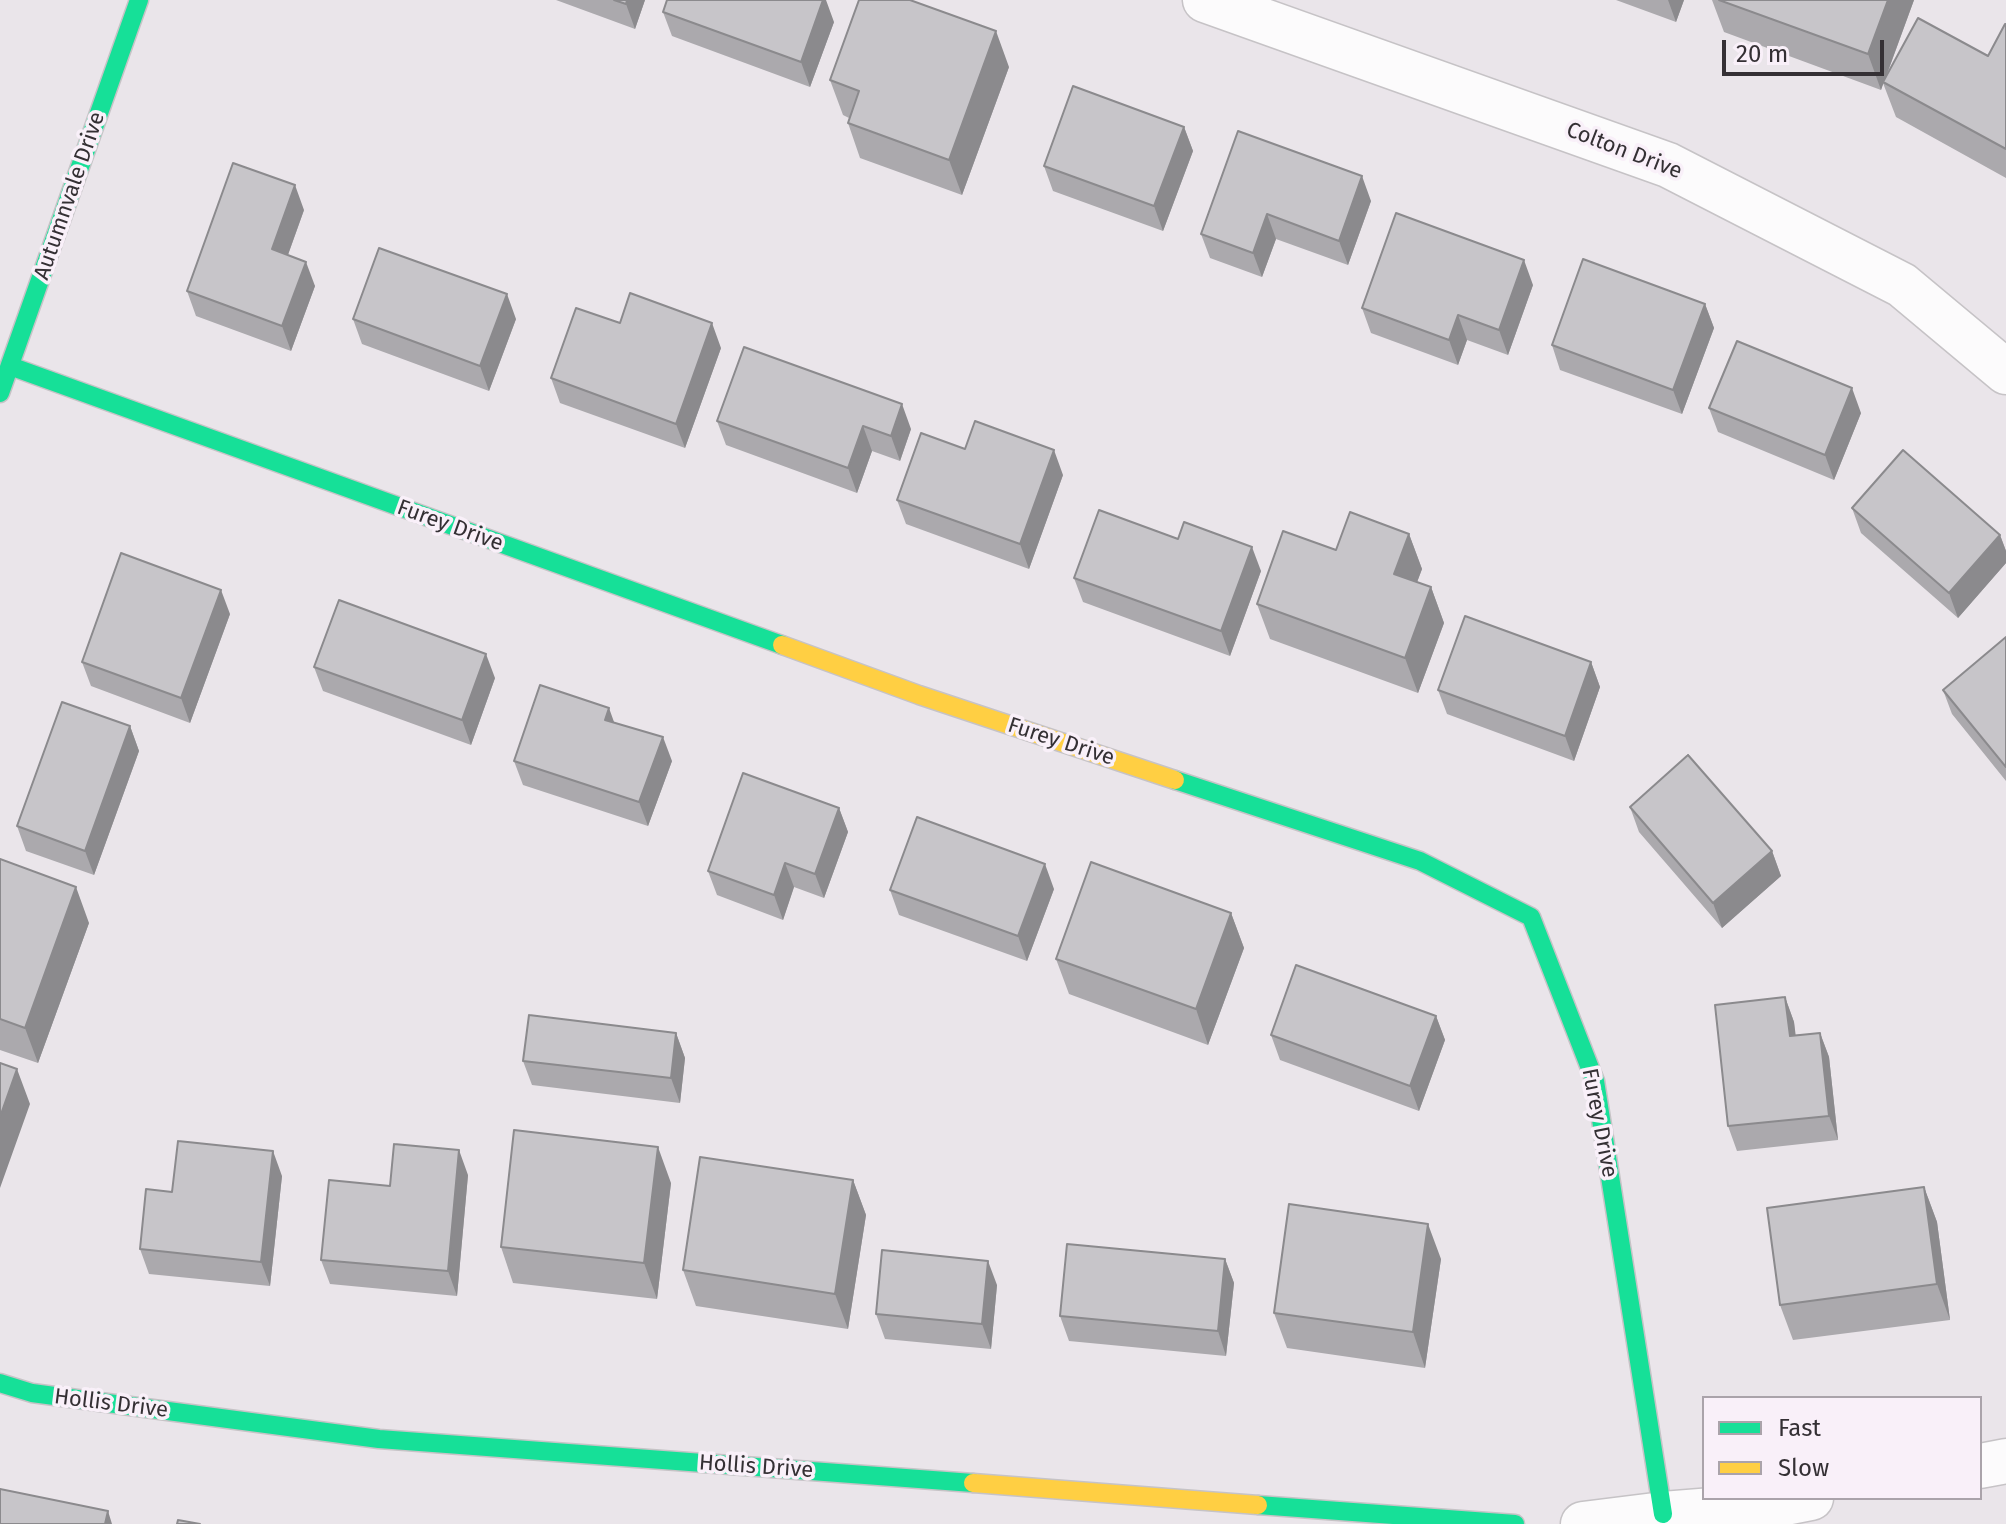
<!DOCTYPE html>
<html>
<head>
<meta charset="utf-8">
<style>
  body { margin:0 }
  #map { position:relative; width:2006px; height:1524px; overflow:hidden; background:#eae5ea; font-family:"Fira Sans",sans-serif }
  canvas { display:block }
  .legend { position:absolute; left:1702px; top:1396px; width:280px; height:104px; box-sizing:border-box; background:#f9f0f9; border:2px solid #aaa3aa; margin:0; padding:10px 14px; list-style:none; font-size:24px; color:#343034 }
  .legend li { display:flex; align-items:center; gap:16px; height:40px }
  .legend b { width:40px; border:2px solid #aaa3aa }
  .scale { position:absolute; left:1722px; top:40px; width:162px; height:36px; box-sizing:border-box; border:4px solid #343034; border-top:0; padding-left:10px; font-size:24px; line-height:28px; white-space:nowrap; color:#343034; -webkit-text-stroke:6px #f9f0f9; paint-order:stroke }
</style>
</head>
<body>
<div id="map">
<canvas width="2006" height="1524"></canvas>
<ul class="legend">
<li><b style="height:10px;background:#16e098"></b>Fast</li>
<li><b style="height:10px;background:#ffcf43"></b>Slow</li>
</ul>
<div class="scale">20 m</div>
</div>
<script>
const g = document.querySelector('canvas').getContext('2d');
g.lineJoin = 'round';
const shape = rows => new Path2D(rows.map(r => 'M' + r).join(''));
function strokePath(path, color, width, dash) { g.strokeStyle = color; g.lineWidth = width; g.lineCap = dash ? 'butt' : 'round'; g.setLineDash(dash || []); g.stroke(path); }
function fillPath(path, color) { g.fillStyle = color; g.fill(path, 'evenodd'); }
function write(font, color, halo, rows, align = 'center') {
  g.font = font + ' "Fira Sans",sans-serif'; g.lineWidth = 7; g.setLineDash([]); g.textBaseline = 'middle'; g.strokeStyle = halo; g.fillStyle = color; for (const [text, x, y, turn = 0] of rows) {
    g.save(); g.translate(x, y); g.rotate((+turn || 0) * Math.PI / 180); g.textAlign = isNaN(turn) ? turn : align; if (halo) g.strokeText(text, 0, 0); g.fillText(text, 0, 0); g.restore();
  }
}
const street = shape([
  [1205,0,1668,165,1902,285,2006,372],
  [1980,1466,2006,1461],
  [1583,1524,1663,1514,1775,1505,1811,1498]
]);
const fast = shape([
  [10,366,782,645],
  [0,393,139,0],
  [1175,780,1420,861,1531,917,1595,1081,1663,1514],
  [0,1383,32,1393,379,1439,973,1483],
  [1258,1505,1515,1524]
]);
const slow = shape([
  [782,645,919,695,1175,780],
  [973,1483,1258,1505]
]);
const wall = shape([
  [556,0,645,0,635,29],
  [1616,0,1684,0,1676,22],
  [1712,0,1914,0,1886,77,1988,56,2006,24,2006,178,1896,117,1883,83,1881,90,1724,32],
  [663,12,834,22,810,87,672,36],
  [1009,67,962,195,860,158,848,123,849,118,843,115,830,80],
  [1184,127,1193,151,1163,231,1053,191,1044,166],
  [1238,131,1371,201,1348,265,1276,239,1262,277,1210,258,1201,234],
  [304,210,288,255,315,286,291,351,196,316,187,291],
  [1533,285,1508,355,1467,340,1458,365,1371,333,1362,308],
  [1705,304,1714,328,1682,414,1560,370,1552,345],
  [353,319,516,319,489,391,362,344],
  [721,348,685,448,560,403,551,378],
  [1709,408,1861,413,1834,480,1718,432],
  [717,421,911,429,900,461,872,451,857,493,726,445],
  [1063,475,1029,569,906,524,897,500],
  [1852,508,2000,535,2006,551,2006,563,1958,618,1861,533],
  [1409,534,1422,569,1417,582,1431,587,1444,623,1418,693,1270,639,1257,604,1336,550],
  [1178,539,1261,571,1230,656,1083,602,1074,578],
  [230,614,190,723,91,686,82,662],
  [2006,637,2006,781,1952,714,1943,690],
  [1591,662,1600,687,1574,761,1447,714,1438,690],
  [314,667,495,678,471,745,323,691],
  [130,726,139,751,94,875,26,851,17,826],
  [514,761,672,761,648,826,523,785],
  [1630,807,1772,851,1781,876,1722,928,1639,832],
  [839,808,848,832,824,898,794,887,783,920,717,895,708,871],
  [0,859,89,923,38,1063,0,1050],
  [1054,889,1027,961,899,915,890,890],
  [1231,913,1244,948,1208,1045,1069,994,1056,959],
  [1785,997,1794,1022,1795,1035,1820,1033,1829,1057,1838,1140,1737,1151,1728,1126],
  [1436,1016,1445,1040,1419,1111,1280,1060,1271,1035],
  [676,1033,685,1058,680,1103,532,1085,523,1061],
  [468,1175,457,1296,330,1284,321,1260,390,1186],
  [282,1176,270,1286,149,1274,140,1249,172,1192],
  [853,1180,866,1215,848,1329,696,1306,683,1270],
  [671,1183,657,1299,513,1283,501,1247],
  [1924,1187,1937,1222,1950,1320,1793,1340,1780,1305],
  [1225,1259,1234,1283,1226,1356,1069,1341,1060,1316],
  [1441,1259,1425,1368,1287,1348,1274,1313],
  [997,1285,991,1349,885,1339,876,1314]
]);
const shadedWall = shape([
  [627,0,645,0,635,29,626,4],
  [823,0,826,0,834,22,810,87,801,62],
  [1668,0,1684,0,1676,22],
  [1888,0,1914,0,1881,90,1868,54],
  [996,31,1009,67,962,195,949,160],
  [1184,127,1193,151,1163,231,1154,206],
  [1362,176,1371,201,1348,265,1339,241],
  [295,185,304,210,281,274,272,249],
  [1267,214,1276,239,1262,277,1253,253],
  [1524,260,1533,285,1508,355,1499,330],
  [306,262,315,286,291,351,282,326],
  [507,294,516,319,489,391,480,366],
  [1705,304,1714,328,1682,414,1673,390],
  [1458,315,1467,340,1458,365,1449,340],
  [712,323,721,348,685,448,676,424],
  [1852,388,1861,413,1834,480,1825,455],
  [902,404,911,429,900,461,891,436],
  [863,426,872,451,857,493,848,468],
  [1054,450,1063,475,1029,569,1020,544],
  [1409,534,1422,569,1407,609,1394,574],
  [2000,535,2006,551,2006,563,1958,618,1949,593],
  [1252,547,1261,571,1230,656,1221,631],
  [1431,587,1444,623,1418,693,1405,658],
  [221,590,230,614,190,723,181,698],
  [486,654,495,678,471,745,462,720],
  [1591,662,1600,687,1574,761,1565,736],
  [609,708,618,733,605,720],
  [130,726,139,751,94,875,85,851],
  [663,737,672,761,648,826,639,802],
  [839,808,848,832,824,898,815,874],
  [1772,851,1781,876,1722,928,1713,903],
  [785,863,794,887,783,920,774,895],
  [1045,864,1054,889,1027,961,1018,936],
  [76,887,89,923,38,1063,25,1028],
  [1231,913,1244,948,1208,1045,1196,1009],
  [1785,997,1794,1022,1799,1061,1790,1036],
  [1436,1016,1445,1040,1419,1111,1410,1086],
  [676,1033,685,1058,680,1103,671,1078],
  [1820,1033,1829,1057,1838,1140,1829,1116],
  [17,1069,30,1104,0,1188,0,1117],
  [658,1147,671,1183,657,1299,644,1263],
  [459,1150,468,1175,457,1296,448,1271],
  [273,1151,282,1176,270,1286,261,1262],
  [853,1180,866,1215,848,1329,835,1294],
  [1924,1187,1937,1222,1950,1320,1937,1284],
  [1428,1224,1441,1259,1425,1368,1413,1332],
  [1225,1259,1234,1283,1226,1356,1218,1331],
  [988,1261,997,1285,991,1349,982,1324],
  [108,1511,112,1524,105,1524]
]);
const building = shape([
  [614,0,627,0,626,4,614,0],
  [667,0,823,0,801,62,663,12,667,0],
  [859,0,910,0,996,31,949,160,848,123,859,91,830,80,859,0],
  [1719,0,1888,0,1868,54,1719,0],
  [1918,18,1988,56,2005,24,2006,24,2006,149,1883,82,1918,18],
  [1073,86,1184,127,1154,206,1044,166,1073,86],
  [1238,131,1362,176,1339,241,1267,214,1253,253,1201,234,1238,131],
  [233,163,295,185,272,249,306,262,282,326,187,291,233,163],
  [1396,213,1524,260,1499,330,1458,315,1449,340,1362,308,1396,213],
  [379,248,507,294,480,366,353,319,379,248],
  [1583,259,1705,304,1673,390,1552,345,1583,259],
  [630,293,712,323,676,424,551,378,576,308,620,323,630,293],
  [1737,341,1852,388,1825,455,1709,408,1737,341],
  [744,347,902,404,891,436,863,426,848,468,717,421,744,347],
  [975,421,1054,450,1020,544,897,500,921,433,965,449,975,421],
  [1903,450,2000,535,1949,593,1852,508,1903,450],
  [1099,510,1178,539,1184,522,1252,547,1221,631,1074,578,1099,510],
  [1350,512,1409,534,1394,574,1431,587,1405,658,1257,604,1283,531,1336,550,1350,512],
  [121,553,221,590,181,698,82,662,121,553],
  [339,600,486,654,462,720,314,667,339,600],
  [1465,616,1591,662,1565,736,1438,690,1465,616],
  [2006,637,2006,767,1943,690,2006,637],
  [540,685,609,708,605,720,663,737,639,802,514,761,540,685],
  [62,702,130,726,85,851,17,826,62,702],
  [1688,755,1772,851,1713,903,1630,807,1688,755],
  [743,773,839,808,815,874,785,863,774,895,708,871,743,773],
  [917,817,1045,864,1018,936,890,890,917,817],
  [0,859,76,887,25,1028,0,1019,0,859],
  [1091,862,1231,913,1196,1009,1056,959,1091,862],
  [1296,965,1436,1016,1410,1086,1271,1035,1296,965],
  [1785,997,1790,1036,1820,1033,1829,1116,1728,1126,1715,1005,1785,997],
  [529,1015,676,1033,671,1078,523,1061,529,1015],
  [0,1063,17,1069,0,1117,0,1063],
  [514,1130,658,1147,644,1263,501,1247,514,1130],
  [178,1141,273,1151,261,1262,140,1249,146,1189,172,1192,178,1141],
  [394,1144,459,1150,448,1271,321,1260,329,1180,390,1186,394,1144],
  [700,1157,853,1180,835,1294,683,1270,700,1157],
  [1924,1187,1937,1284,1780,1305,1767,1208,1924,1187],
  [1289,1204,1428,1224,1413,1332,1274,1313,1289,1204],
  [1067,1244,1225,1259,1218,1331,1060,1316,1067,1244],
  [882,1250,988,1261,982,1324,876,1314,882,1250],
  [0,1489,108,1511,105,1524,0,1524,0,1489],
  [178,1520,200,1524,177,1524,178,1520]
]);
const streetNames = [
  ["Colton Drive",1624,151,21],
  ["Autumnvale Drive",70,196,-71],
  ["Furey Drive",450,526,20],
  ["Furey Drive",1061,742,18],
  ["Furey Drive",1599,1123,79],
  ["Hollis Drive",111,1404,7],
  ["Hollis Drive",756,1467,4]
];
strokePath(street, '#c6c3c6', 47);
strokePath(fast, '#c6c3c6', 21);
strokePath(slow, '#c6c3c6', 21);
strokePath(street, '#fcfbfc', 44);
strokePath(fast, '#16e098', 18);
strokePath(slow, '#ffcf43', 18);
fillPath(wall, '#aba9ad');
fillPath(shadedWall, '#8b8a8d');
fillPath(building, '#c7c5c9');
strokePath(building, '#8b8a8d', 2);
write('22px', '#343034', '#f9f0f9', streetNames);
</script>
</body>
</html>
